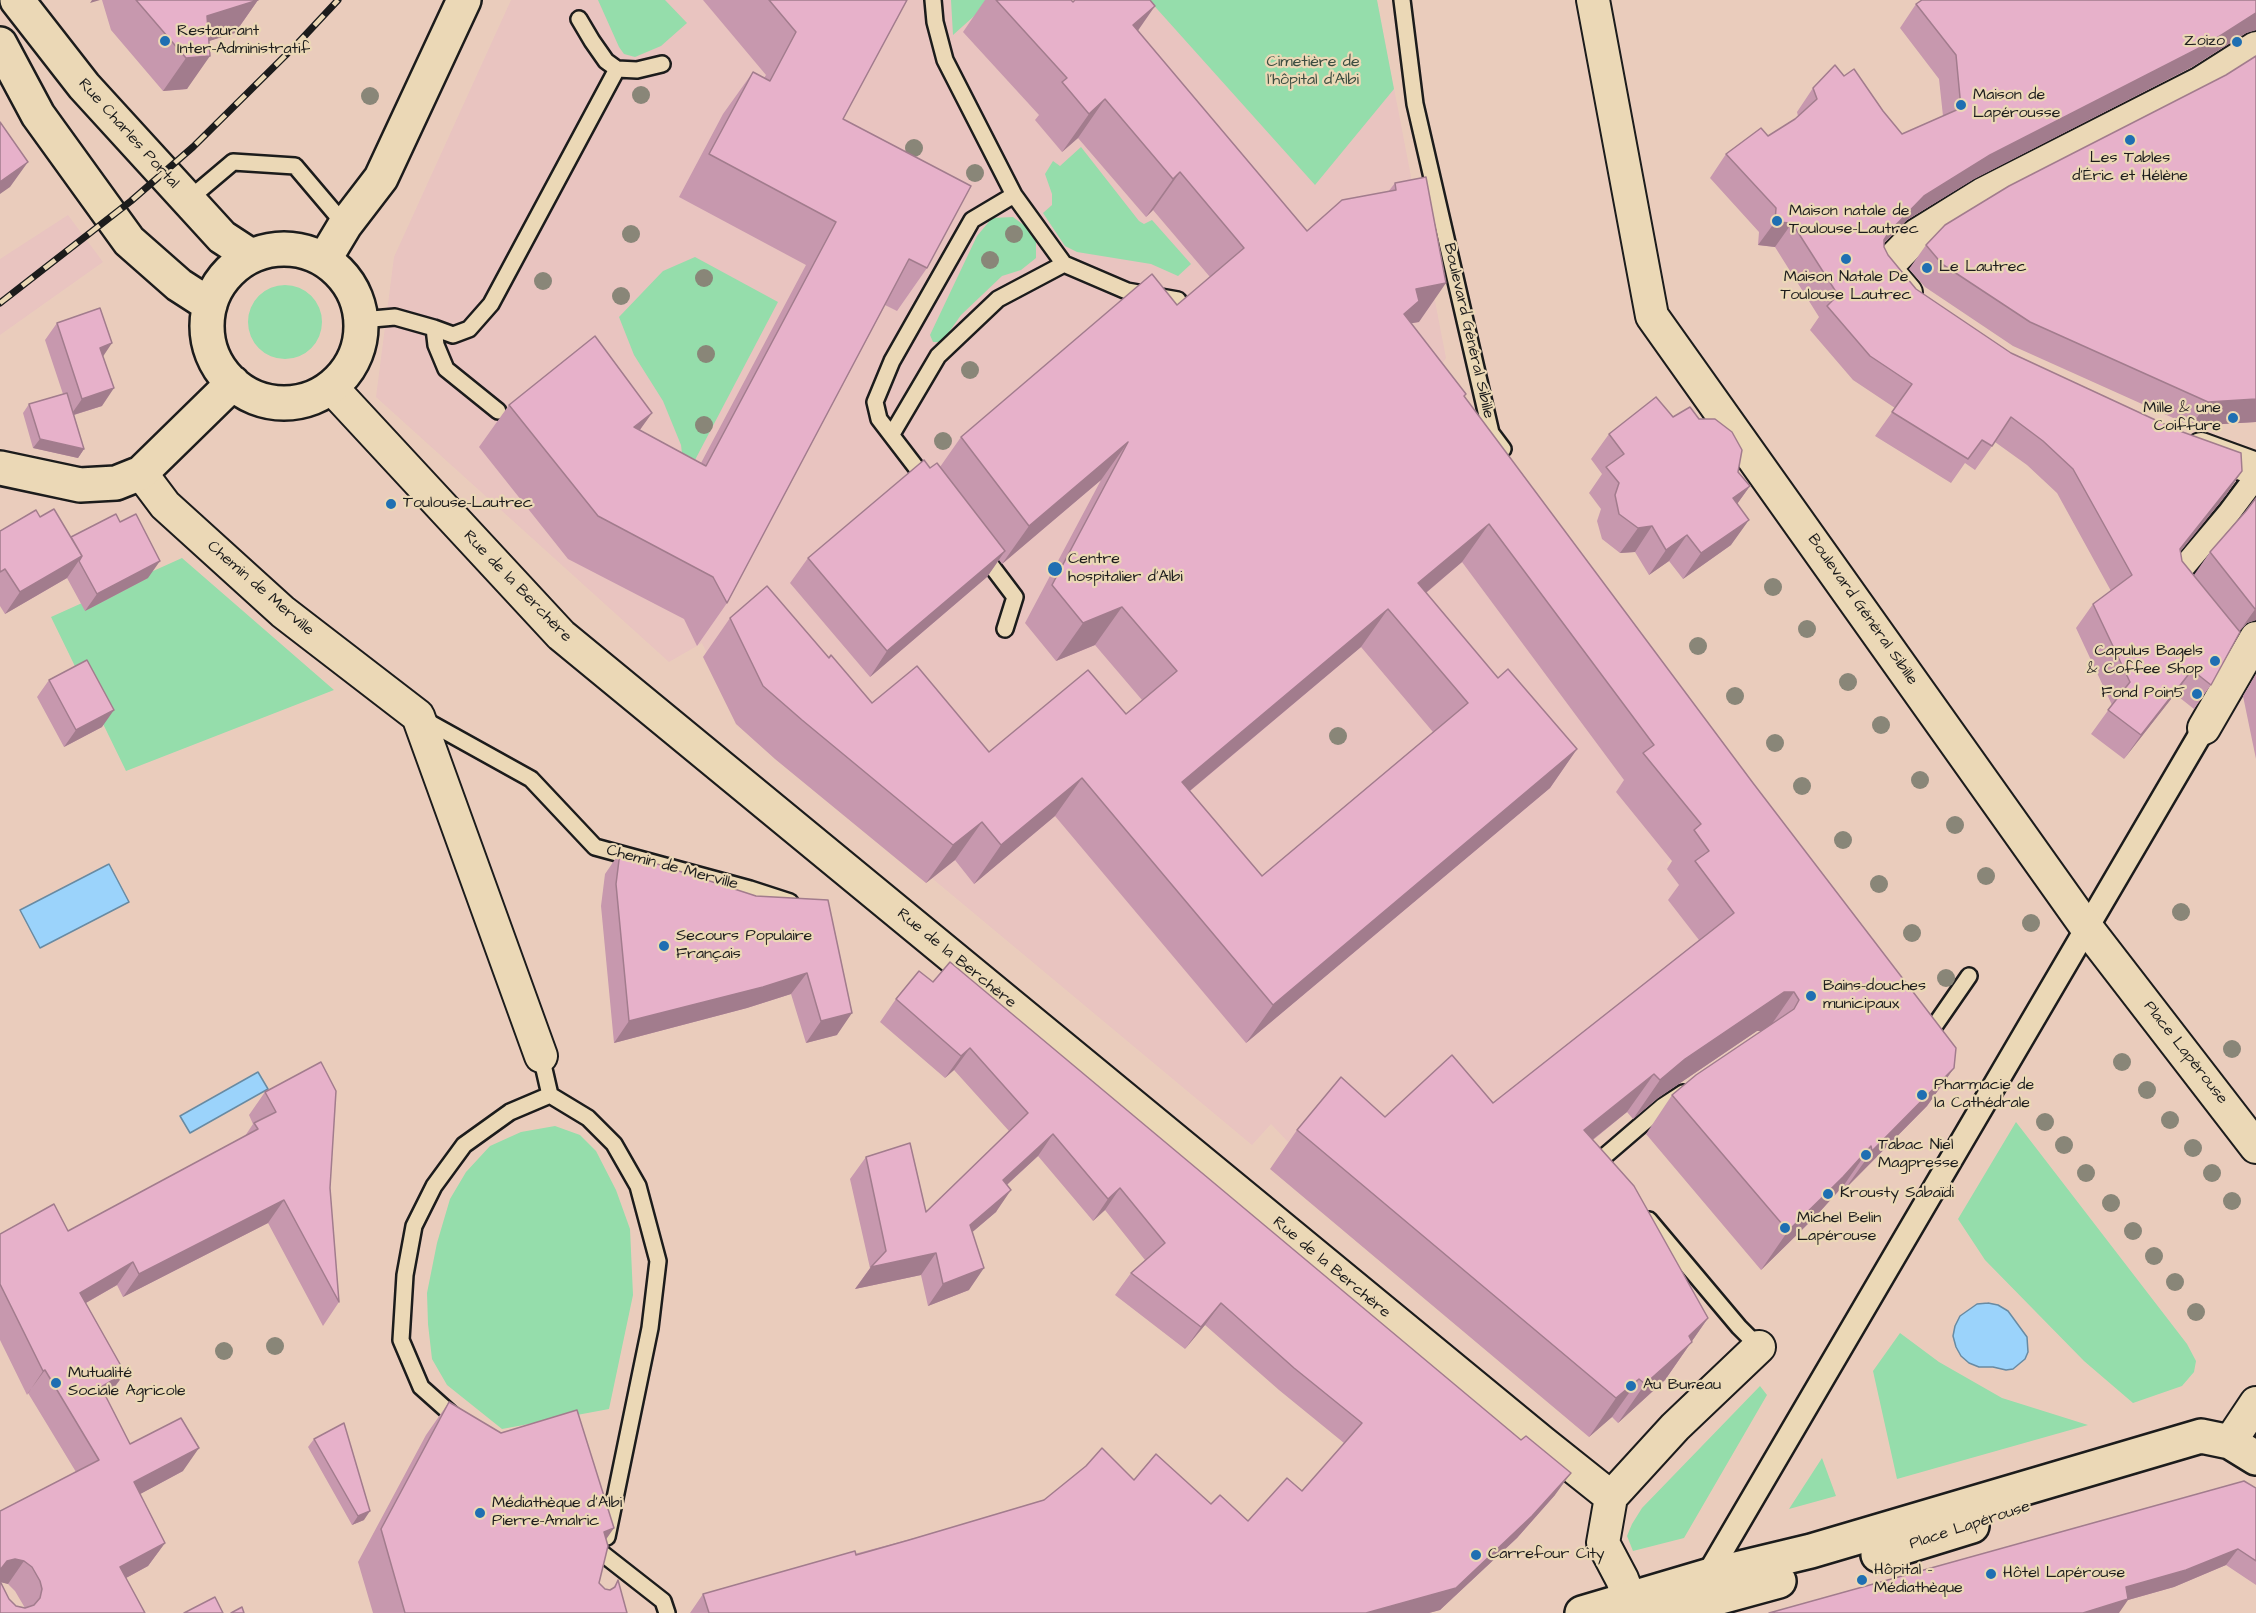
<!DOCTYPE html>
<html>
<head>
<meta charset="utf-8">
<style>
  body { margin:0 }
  canvas { display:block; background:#eaccbc }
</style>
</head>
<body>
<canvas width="2256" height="1613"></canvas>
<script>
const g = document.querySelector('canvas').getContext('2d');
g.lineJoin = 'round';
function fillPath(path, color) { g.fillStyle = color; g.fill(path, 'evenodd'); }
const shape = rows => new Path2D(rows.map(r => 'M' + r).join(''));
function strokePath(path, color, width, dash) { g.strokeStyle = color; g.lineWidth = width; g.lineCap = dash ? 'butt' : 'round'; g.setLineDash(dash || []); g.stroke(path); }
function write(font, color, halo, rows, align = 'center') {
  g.font = font + ' "Architects Daughter",sans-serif'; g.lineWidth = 4.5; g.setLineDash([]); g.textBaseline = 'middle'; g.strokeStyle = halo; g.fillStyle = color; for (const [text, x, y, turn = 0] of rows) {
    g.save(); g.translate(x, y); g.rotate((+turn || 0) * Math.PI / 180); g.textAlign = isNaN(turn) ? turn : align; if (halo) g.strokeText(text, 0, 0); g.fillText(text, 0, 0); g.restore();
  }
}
const built = shape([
  [511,0,1377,0,1446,358,1440,367,1728,813,1667,863,1773,1002,1378,1162,1316,1106,1288,1142,1271,1124,1252,1145,735,714,702,643,669,662,376,397,394,257],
  [68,215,103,262,0,335,0,259]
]);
const green = shape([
  [598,0,665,0,687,23,661,46,635,57,624,54,619,47],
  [951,0,992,0,953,35],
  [1149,0,1377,0,1394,89,1315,185],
  [1081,147,1139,221,1144,224,1152,220,1191,264,1178,276,1151,264,1077,252,1065,246,1043,213,1052,205,1052,194,1045,174,1053,161,1060,166],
  [1013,217,1029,229,1036,239,1036,258,1021,270,1002,276,961,315,942,342,933,342,930,335,977,236,992,218],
  [695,257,778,302,685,479,681,445,663,401,634,355,619,317,663,271],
  '248 322a37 37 0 1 1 74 0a37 37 0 1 1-74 0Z',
  [182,558,334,690,126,771,51,617],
  [2016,1122,2187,1344,2196,1361,2194,1372,2182,1386,2133,1403,2084,1361,1985,1260,1958,1219],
  [555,1126,580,1135,596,1151,616,1190,630,1229,633,1295,609,1409,502,1429,447,1385,432,1359,428,1324,427,1293,437,1243,450,1199,466,1172,490,1146,521,1132],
  [1900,1333,1939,1362,2002,1398,2088,1425,1897,1479,1873,1371],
  [1760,1386,1767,1395,1684,1538,1633,1551,1627,1536,1632,1524,1642,1508],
  [1822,1458,1836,1496,1789,1509]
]);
const water = shape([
  [109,864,129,902,40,948,20,910,109,864],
  [258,1072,268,1089,190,1133,180,1116,258,1072],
  [1988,1303,1998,1305,2008,1311,2027,1337,2028,1352,2025,1359,2013,1369,2006,1370,1993,1367,1979,1367,1969,1363,1961,1356,1956,1347,1953,1336,1955,1326,1960,1316,1977,1304,1988,1303]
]);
const service = shape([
  [1402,0,1415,104,1491,433,1503,449],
  [579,19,592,41,606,61,617,69,637,70,662,64],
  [188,200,233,162,295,166,345,225],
  [1064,264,1127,291,1178,300],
  [361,320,395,317,434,328],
  [498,411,446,369,436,345,434,328,453,335,469,329,491,304,617,69],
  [892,434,938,356,998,299,1064,264,1014,195],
  [928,483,879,419,875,402,892,361,972,220,1014,195,945,60,935,22,933,0],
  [981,552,1015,597,1005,629],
  [423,719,531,779,595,847,750,889,790,902],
  [1925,1024,1931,1031,1969,976],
  [541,1056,550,1095,588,1118,614,1144,638,1186,658,1261,650,1328,607,1537],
  [1604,1167,1599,1161,1663,1106,1683,1093],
  [1649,1220,1739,1327,1759,1347],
  [458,1420,421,1387,401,1340,405,1275,414,1226,434,1186,464,1145,510,1112,550,1095],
  [603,1554,663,1601,667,1613]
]);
const pedestrian = shape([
  [2186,588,2176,576,2229,513,2256,477],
  [1703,1583,2204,728]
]);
const minor = shape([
  [1593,0,1652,316,2087,928,2256,1147],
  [1906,293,1885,268,1917,235,1983,194,2201,83,2256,48],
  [332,388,561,635,1542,1442,1611,1497],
  [2201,449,2256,469],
  [141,473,165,505,283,612,418,716,541,1056],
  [2204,728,2256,638],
  [2230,1442,2256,1403],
  [1635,1613,1622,1579,1603,1543,1611,1497,1675,1427,1759,1347]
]);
const tertiary = shape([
  [17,0,84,86,222,237,251,256],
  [0,44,38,115,129,241,179,285,210,305],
  '207 326a77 77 0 1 1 154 0a77 77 0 1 1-154 0Z',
  [324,260,345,225,381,178,464,0],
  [0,468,80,485,116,483,141,473,233,383]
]);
const secondary = shape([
  [1878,1555,1972,1526],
  [1582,1613,1707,1576,1811,1551,2201,1436,2230,1442,2256,1458],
  [1662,1613,1779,1581]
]);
const rail = shape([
  [0,303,131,201,193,147,297,44,338,0]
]);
const trees = [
  [641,95],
  [370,96],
  [914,148],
  [975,173],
  [631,234],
  [1014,234],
  [990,260],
  [704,278],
  [543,281],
  [621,296],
  [706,354],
  [970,370],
  [704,425],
  [943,441],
  [1773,587],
  [1807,629],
  [1698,646],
  [1848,682],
  [1735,696],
  [1881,725],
  [1338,736],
  [1775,743],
  [1920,780],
  [1802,786],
  [1955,825],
  [1843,840],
  [1986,876],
  [1879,884],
  [2181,912],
  [2031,923],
  [1912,933],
  [1946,978],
  [2232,1049],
  [2122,1062],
  [2147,1090],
  [2170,1120],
  [2045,1122],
  [2064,1145],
  [2193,1148],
  [2086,1173],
  [2212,1173],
  [2232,1201],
  [2111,1203],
  [2133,1231],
  [2154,1256],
  [2175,1282],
  [2196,1312],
  [275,1346],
  [224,1351]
];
const wall = shape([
  [102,0,258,0,235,33,208,41,187,89,163,91,111,30],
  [703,0,907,0,843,119,927,268,897,311,885,305,727,603,697,646,684,619,568,559,479,447,509,405,652,413,639,430,701,463,806,265,679,197,723,114,753,72,764,78,766,75],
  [985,0,1071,0,1073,2,1138,31,1307,231,1388,192,1395,183,1419,322,1411,323,1466,394,1464,396,1954,1068,1927,1106,1845,1189,1844,1185,1816,1216,1761,1270,1646,1134,1672,1095,1762,1031,1757,1031,1658,1098,1633,1119,1627,1112,1593,1140,1708,1318,1665,1380,1618,1423,1612,1417,1589,1437,1270,1169,1297,1130,1385,1117,1493,1103,1699,940,1668,900,1679,885,1667,869,1672,861,1616,792,1624,780,1462,562,1426,593,1498,678,1577,749,1550,788,1246,1043,1055,816,974,884,955,860,926,883,775,759,736,724,703,657,730,618,829,658,872,703,989,752,1126,714,1142,700,1095,645,1056,661,1025,623,1101,480,1002,564,999,560,987,577,870,677,790,583,808,558,930,468,940,467,961,437,1177,305,1210,277,1153,210,1146,217,1078,138,1062,152,1035,120,1039,115,963,32],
  [1361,647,1433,732,1262,876,1190,791],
  [2256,0,2256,30,2246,33,2192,67,1974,179,1907,220,1884,243,1884,247,1888,255,1916,289,2011,353,2242,471,2226,495,2180,552,2182,561,2194,575,2210,552,2246,511,2256,620,2247,623,2239,632,2211,685,2194,709,2175,694,2124,759,2091,734,2112,705,2076,628,2093,604,2111,591,2057,493,2027,465,1995,442,1975,470,1965,463,1951,483,1875,436,1895,408,1853,380,1810,330,1819,317,1775,247,1758,245,1759,232,1710,178,1726,154,1768,136,1795,119,1798,116,1797,112,1813,88,1844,76,1883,111,1902,134,1943,116,1939,79,1900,28,1916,4],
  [2256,56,2256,422,2191,426,2013,346,1925,287,1909,269,1926,245,2226,75],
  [57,323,103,356,102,406,74,415,84,449,78,458,33,448,23,413,29,404,63,394,45,340],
  [1673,417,1738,472,1750,486,1737,504,1731,545,1683,579,1669,561,1649,575,1635,552,1620,553,1602,539,1597,521,1601,509,1589,493,1602,474,1591,459,1609,434],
  [40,517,71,537,148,578,85,611,67,578,5,614,0,606,0,531],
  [2256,674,2256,759,2243,696],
  [49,680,102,727,64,747,37,697],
  [620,852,756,896,828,900,837,1035,806,1043,791,994,747,1008,614,1043,601,906,605,874],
  [919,971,1555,1495,1517,1538,1440,1610,1429,1613,690,1613,703,1594,1134,1480,1211,1504,1248,1521,1302,1491,1344,1443,1279,1390,1205,1325,1185,1349,1115,1295,1131,1273,1145,1260,1105,1210,1093,1221,1038,1156,1007,1185,996,1212,972,1232,969,1290,928,1306,921,1275,855,1289,870,1268,850,1179,866,1157,926,1212,1009,1131,954,1070,945,1078,880,1022,896,999],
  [265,1092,330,1188,339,1302,323,1326,268,1223,123,1297,117,1285,86,1303,108,1396,106,1398,130,1444,183,1471,140,1494,165,1543,148,1566,126,1578,145,1613,0,1613,0,1511,76,1472,28,1393,27,1395,0,1340,0,1234,68,1231,245,1136,253,1124,249,1115],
  [1,1582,8,1584,15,1591,25,1608,16,1606,9,1599],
  [449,1402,606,1539,599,1583,605,1589,610,1590,613,1588,618,1580,627,1613,373,1613,358,1562,426,1435],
  [314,1439,364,1520,352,1525,308,1447],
  [2256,1488,2256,1585,2226,1565,2174,1587,2128,1600,1769,1613]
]);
const shadedWall = shape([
  [92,0,100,0,90,3],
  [258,0,235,33,184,49,207,16],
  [1155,6,1128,45,1133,25],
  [2256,13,2256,30,2246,33,2192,67,1974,179,1907,220,1872,255,1889,232,1924,196,1990,155],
  [210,56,187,89,163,91,186,58],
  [1105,99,1078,138,1062,152,1089,114],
  [28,162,10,187,0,194,0,182],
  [1180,172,1153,210,1146,217,1173,179],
  [1775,222,1792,223,1775,247,1758,245],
  [1446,283,1419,322,1395,326,1416,289],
  [112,343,100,361,100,348],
  [114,388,102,406,70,416,82,399],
  [2256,399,2256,422,2191,426,2208,402],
  [652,413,622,455,634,427],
  [40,439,84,449,78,458,33,448],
  [1128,442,1101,480,1002,564,1029,526],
  [2242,471,2226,495,2163,573,2180,549],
  [1750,486,1732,511,1733,498],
  [1749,520,1731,545,1683,579,1701,553],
  [1489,524,1462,562,1396,618,1418,583],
  [1652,526,1635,552,1620,553,1638,528],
  [1687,535,1669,561,1649,575,1666,550],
  [1005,551,987,577,870,677,887,651],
  [82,556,67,578,5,614,20,592],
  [160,561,148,578,85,611,97,594],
  [1122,607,1095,645,1056,661,1083,623],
  [2256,608,2256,620,2247,623,2238,633],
  [1388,609,1361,647,1155,820,1182,782],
  [2192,670,2175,694,2124,759,2141,735],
  [114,710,102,727,64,747,76,730],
  [1577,749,1550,788,1246,1043,1273,1005],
  [1082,778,1055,816,974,884,1001,845],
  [982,822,955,860,926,883,953,845],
  [807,973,791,994,747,1008,614,1043,629,1021],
  [1784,992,1794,992,1767,1031,1757,1031,1658,1098,1633,1119,1660,1080,1685,1059],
  [852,1013,837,1035,806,1043,821,1021],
  [970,1048,954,1070,945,1078,961,1056],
  [1954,1068,1927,1106,1845,1189,1872,1151],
  [1654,1074,1627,1112,1557,1168,1584,1130],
  [1053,1134,1038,1156,988,1202,1003,1180],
  [1871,1146,1844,1185,1816,1216,1761,1270,1788,1231],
  [1120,1188,1105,1210,1093,1221,1108,1199],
  [1011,1190,996,1212,955,1247,970,1225],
  [284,1200,268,1223,123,1297,139,1274],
  [936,1253,921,1275,855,1289,871,1267],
  [133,1262,117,1285,63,1316,80,1293],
  [984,1268,969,1290,928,1306,943,1284],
  [1221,1303,1205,1325,1185,1349,1201,1327],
  [1708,1318,1665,1380,1618,1423,1645,1384,1689,1336],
  [45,1370,28,1393,27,1395,43,1371],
  [125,1373,108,1396,84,1410,101,1387],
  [1639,1379,1612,1417,1589,1437,1616,1398],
  [199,1448,183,1471,118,1506,134,1482],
  [1571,1473,1555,1495,1517,1538,1440,1610,1429,1613,1366,1613],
  [370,1511,364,1520,352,1525,358,1516],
  [614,1528,591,1561,604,1532],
  [165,1543,148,1566,104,1590,120,1567],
  [2238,1549,2226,1565,2174,1587,2128,1600,2119,1613,2083,1613,2126,1587],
  [15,1559,24,1561,8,1584,0,1582,0,1569,7,1561]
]);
const building = shape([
  [136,0,258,0,207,16,210,56,186,58,136,0],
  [769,0,907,0,843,119,971,186,927,268,909,259,727,603,713,577,598,516,509,405,595,336,652,413,634,427,706,466,836,222,709,154,753,72,770,81,796,32,769,0],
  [996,0,1071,0,1073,2,1075,0,1150,0,1155,6,1133,25,1307,231,1342,200,1396,190,1395,183,1426,177,1446,283,1416,289,1419,301,1404,314,1466,394,1464,396,1753,783,1956,1048,1954,1068,1872,1151,1871,1146,1843,1177,1788,1231,1672,1095,1696,1075,1794,1009,1799,1000,1794,992,1784,992,1685,1059,1660,1080,1654,1074,1584,1130,1634,1186,1708,1318,1689,1336,1692,1342,1645,1384,1639,1379,1616,1398,1297,1130,1341,1077,1385,1117,1452,1055,1493,1103,1734,913,1695,861,1709,851,1694,830,1701,824,1643,753,1654,745,1489,524,1418,583,1498,678,1508,669,1577,749,1273,1005,1082,778,1001,845,982,822,953,845,802,720,763,686,730,618,767,586,829,658,831,655,872,703,917,666,989,752,1088,670,1126,714,1177,671,1122,607,1083,623,1052,585,1128,442,1029,526,961,437,1152,274,1177,305,1244,248,1180,172,1173,179,1105,99,1089,114,1062,82,1067,78,996,0],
  [1388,609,1468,703,1262,876,1182,782,1388,609],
  [1922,0,2256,0,2256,13,2209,43,1990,155,1924,196,1889,232,1884,240,1884,247,1888,255,1916,289,2011,353,2177,430,2241,453,2242,471,2180,549,2182,561,2240,632,2211,685,2192,670,2141,735,2108,710,2130,682,2093,604,2132,575,2073,469,2043,441,2011,417,1992,446,1982,440,1968,459,1892,412,1912,384,1870,356,1827,306,1838,295,1792,223,1775,222,1776,208,1726,154,1761,128,1768,136,1795,119,1817,99,1813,88,1835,65,1844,76,1854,69,1883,111,1902,134,1961,108,1956,55,1916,4,1922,0],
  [2256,56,2256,399,2208,402,2030,322,1942,264,1926,245,1945,225,2009,186,2226,75,2256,56],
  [0,122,28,162,0,182,0,122],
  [100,308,112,343,100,348,114,388,82,399,57,323,100,308],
  [67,393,84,449,40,439,29,404,67,393],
  [1656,397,1673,417,1690,407,1699,419,1715,419,1732,432,1742,450,1738,472,1750,486,1733,498,1749,520,1701,553,1687,535,1666,550,1652,526,1638,528,1619,514,1615,495,1619,483,1606,467,1624,454,1609,434,1656,397],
  [924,460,930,468,937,463,1005,551,887,651,808,558,924,460],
  [2256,498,2256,608,2255,609,2210,552,2246,511,2256,498],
  [54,509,82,556,20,592,5,569,0,572,0,531,36,510,40,517,54,509],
  [116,514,120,522,136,514,160,561,97,594,79,561,82,556,71,537,116,514],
  [87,660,114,710,76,730,49,680,87,660],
  [620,852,756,896,828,900,852,1013,821,1021,807,973,763,987,629,1021,616,884,620,852],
  [950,962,1521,1440,1526,1436,1571,1473,1532,1516,1456,1588,1366,1613,709,1613,703,1594,855,1551,856,1555,909,1540,1044,1500,1086,1466,1102,1448,1134,1480,1156,1454,1211,1504,1220,1495,1248,1521,1287,1478,1302,1491,1362,1423,1294,1368,1221,1303,1201,1327,1131,1273,1165,1243,1120,1188,1108,1199,1053,1134,1003,1180,1011,1190,970,1225,984,1268,943,1284,936,1253,871,1267,886,1251,866,1157,910,1143,926,1212,1028,1113,970,1048,961,1056,896,999,919,971,933,982,950,962],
  [321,1062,336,1091,330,1188,339,1302,284,1200,139,1274,133,1262,80,1293,125,1373,101,1387,130,1444,181,1418,199,1448,134,1482,165,1543,120,1567,145,1613,0,1613,0,1581,9,1599,16,1606,25,1608,34,1605,40,1598,42,1589,40,1581,32,1567,24,1561,15,1559,7,1561,0,1570,0,1511,99,1460,45,1370,43,1371,0,1284,0,1234,54,1204,68,1231,258,1129,254,1123,276,1112,265,1092,321,1062],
  [449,1402,501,1433,577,1410,614,1528,604,1532,608,1546,599,1583,605,1589,610,1590,615,1587,618,1580,627,1613,405,1613,381,1529,449,1402],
  [344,1423,370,1511,358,1516,314,1439,344,1423],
  [2244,1481,2256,1488,2256,1561,2238,1549,2186,1570,2126,1587,2128,1599,2083,1613,1769,1613,2244,1481],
  [215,1597,223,1613,184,1613,215,1597],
  [242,1607,244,1613,231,1613,242,1607]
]);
const markers = [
  [165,41,6,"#1f6fb2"],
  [2237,42,6,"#1f6fb2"],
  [1961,105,6,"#1f6fb2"],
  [2130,140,6,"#1f6fb2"],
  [1777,221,6,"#1f6fb2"],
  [1846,259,6,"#1f6fb2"],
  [1927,268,6,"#1f6fb2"],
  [2233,418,6,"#1f6fb2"],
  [391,504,6,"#1f6fb2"],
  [1055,569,8,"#1f6fb2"],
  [2215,661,6,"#1f6fb2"],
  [2197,694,6,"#1f6fb2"],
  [664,946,6,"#1f6fb2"],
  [1811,996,6,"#1f6fb2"],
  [1922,1095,6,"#1f6fb2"],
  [1866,1155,6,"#1f6fb2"],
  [1828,1194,6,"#1f6fb2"],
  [1785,1228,6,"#1f6fb2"],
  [56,1383,6,"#1f6fb2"],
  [1631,1386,6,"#1f6fb2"],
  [480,1513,6,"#1f6fb2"],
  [1476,1555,6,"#1f6fb2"],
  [1991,1574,6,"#1f6fb2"],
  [1862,1580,6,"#1f6fb2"]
];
const poiNames = [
  ["Restaurant",177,32],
  ["Inter-Administratif",177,50],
  ["Zoizo",2225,42,"right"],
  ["Maison de",1973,96],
  ["Lapérousse",1973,114],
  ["Les Tables",2130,159,"center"],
  ["d'Éric et Hélène",2130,177,"center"],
  ["Maison natale de",1789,212],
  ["Toulouse-Lautrec",1789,230],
  ["Le Lautrec",1939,268],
  ["Maison Natale De",1846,278,"center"],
  ["Toulouse Lautrec",1846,296,"center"],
  ["Mille & une",2221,409,"right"],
  ["Coiffure",2221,427,"right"],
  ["Toulouse-Lautrec",403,504],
  ["Centre",1068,560],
  ["hospitalier d'Albi",1068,578],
  ["Capulus Bagels",2203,652,"right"],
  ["& Coffee Shop",2203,670,"right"],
  ["Fond Poin5",2185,694,"right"],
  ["Secours Populaire",676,937],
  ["Français",676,955],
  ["Bains-douches",1823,987],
  ["municipaux",1823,1005],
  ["Pharmacie de",1934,1086],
  ["la Cathédrale",1934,1104],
  ["Tabac Niel",1878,1146],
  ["Magpresse",1878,1164],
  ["Krousty Sabaïdi",1840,1194],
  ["Michel Belin",1797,1219],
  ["Lapérouse",1797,1237],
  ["Mutualité",68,1374],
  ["Sociale Agricole",68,1392],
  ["Au Bureau",1643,1386],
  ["Médiathèque d'Albi",492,1504],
  ["Pierre-Amalric",492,1522],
  ["Carrefour City",1488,1555],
  ["Hôpital -",1874,1571],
  ["Médiathèque",1874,1589],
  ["Hôtel Lapérouse",2003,1574]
];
const parkNames = [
  ["Cimetière de",1313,63],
  ["l'hôpital d'Albi",1313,81]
];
const streetNames = [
  ["Rue Charles Portal",128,134,48],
  ["Boulevard Général Sibille",1468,331,77],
  ["Rue de la Berchère",517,587,46],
  ["Chemin de Merville",260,589,41],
  ["Boulevard Général Sibille",1862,610,55],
  ["Chemin de Merville",672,868,15],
  ["Rue de la Berchère",956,959,39],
  ["Place Lapérouse",2185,1053,52],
  ["Rue de la Berchère",1331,1268,40],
  ["Place Lapérouse",1970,1526,-18]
];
fillPath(built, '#e9c4c0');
fillPath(green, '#95ddab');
fillPath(water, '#9bd3fb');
strokePath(water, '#688aa2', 1.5);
strokePath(service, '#1c1c1c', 20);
strokePath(pedestrian, '#1c1c1c', 27);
strokePath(minor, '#1c1c1c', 36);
strokePath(tertiary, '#1c1c1c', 38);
strokePath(secondary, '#1c1c1c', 38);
strokePath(service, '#ebd8b6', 15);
strokePath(pedestrian, '#ebd8b6', 22);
strokePath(minor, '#ebd8b6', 32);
strokePath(tertiary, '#ebd8b6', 33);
strokePath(secondary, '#ebd8b6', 33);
strokePath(rail, '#1c1c1c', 7);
strokePath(rail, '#ebd8b6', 4.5, [14]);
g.fillStyle = '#898678';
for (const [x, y] of trees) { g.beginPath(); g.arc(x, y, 9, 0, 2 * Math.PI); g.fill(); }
fillPath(wall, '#c798ae');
fillPath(shadedWall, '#a27c8d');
fillPath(building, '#e7b1ca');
strokePath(building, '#a27c8d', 1.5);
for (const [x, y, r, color] of markers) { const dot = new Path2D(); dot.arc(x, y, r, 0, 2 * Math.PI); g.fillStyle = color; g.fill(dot); strokePath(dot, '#ebd8b6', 2); }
write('16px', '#1c1c1c', '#ebd8b6', poiNames, 'left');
write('16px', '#3a4c40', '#ebd8b6', parkNames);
write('16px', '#1c1c1c', '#ebd8b6', streetNames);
</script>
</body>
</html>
